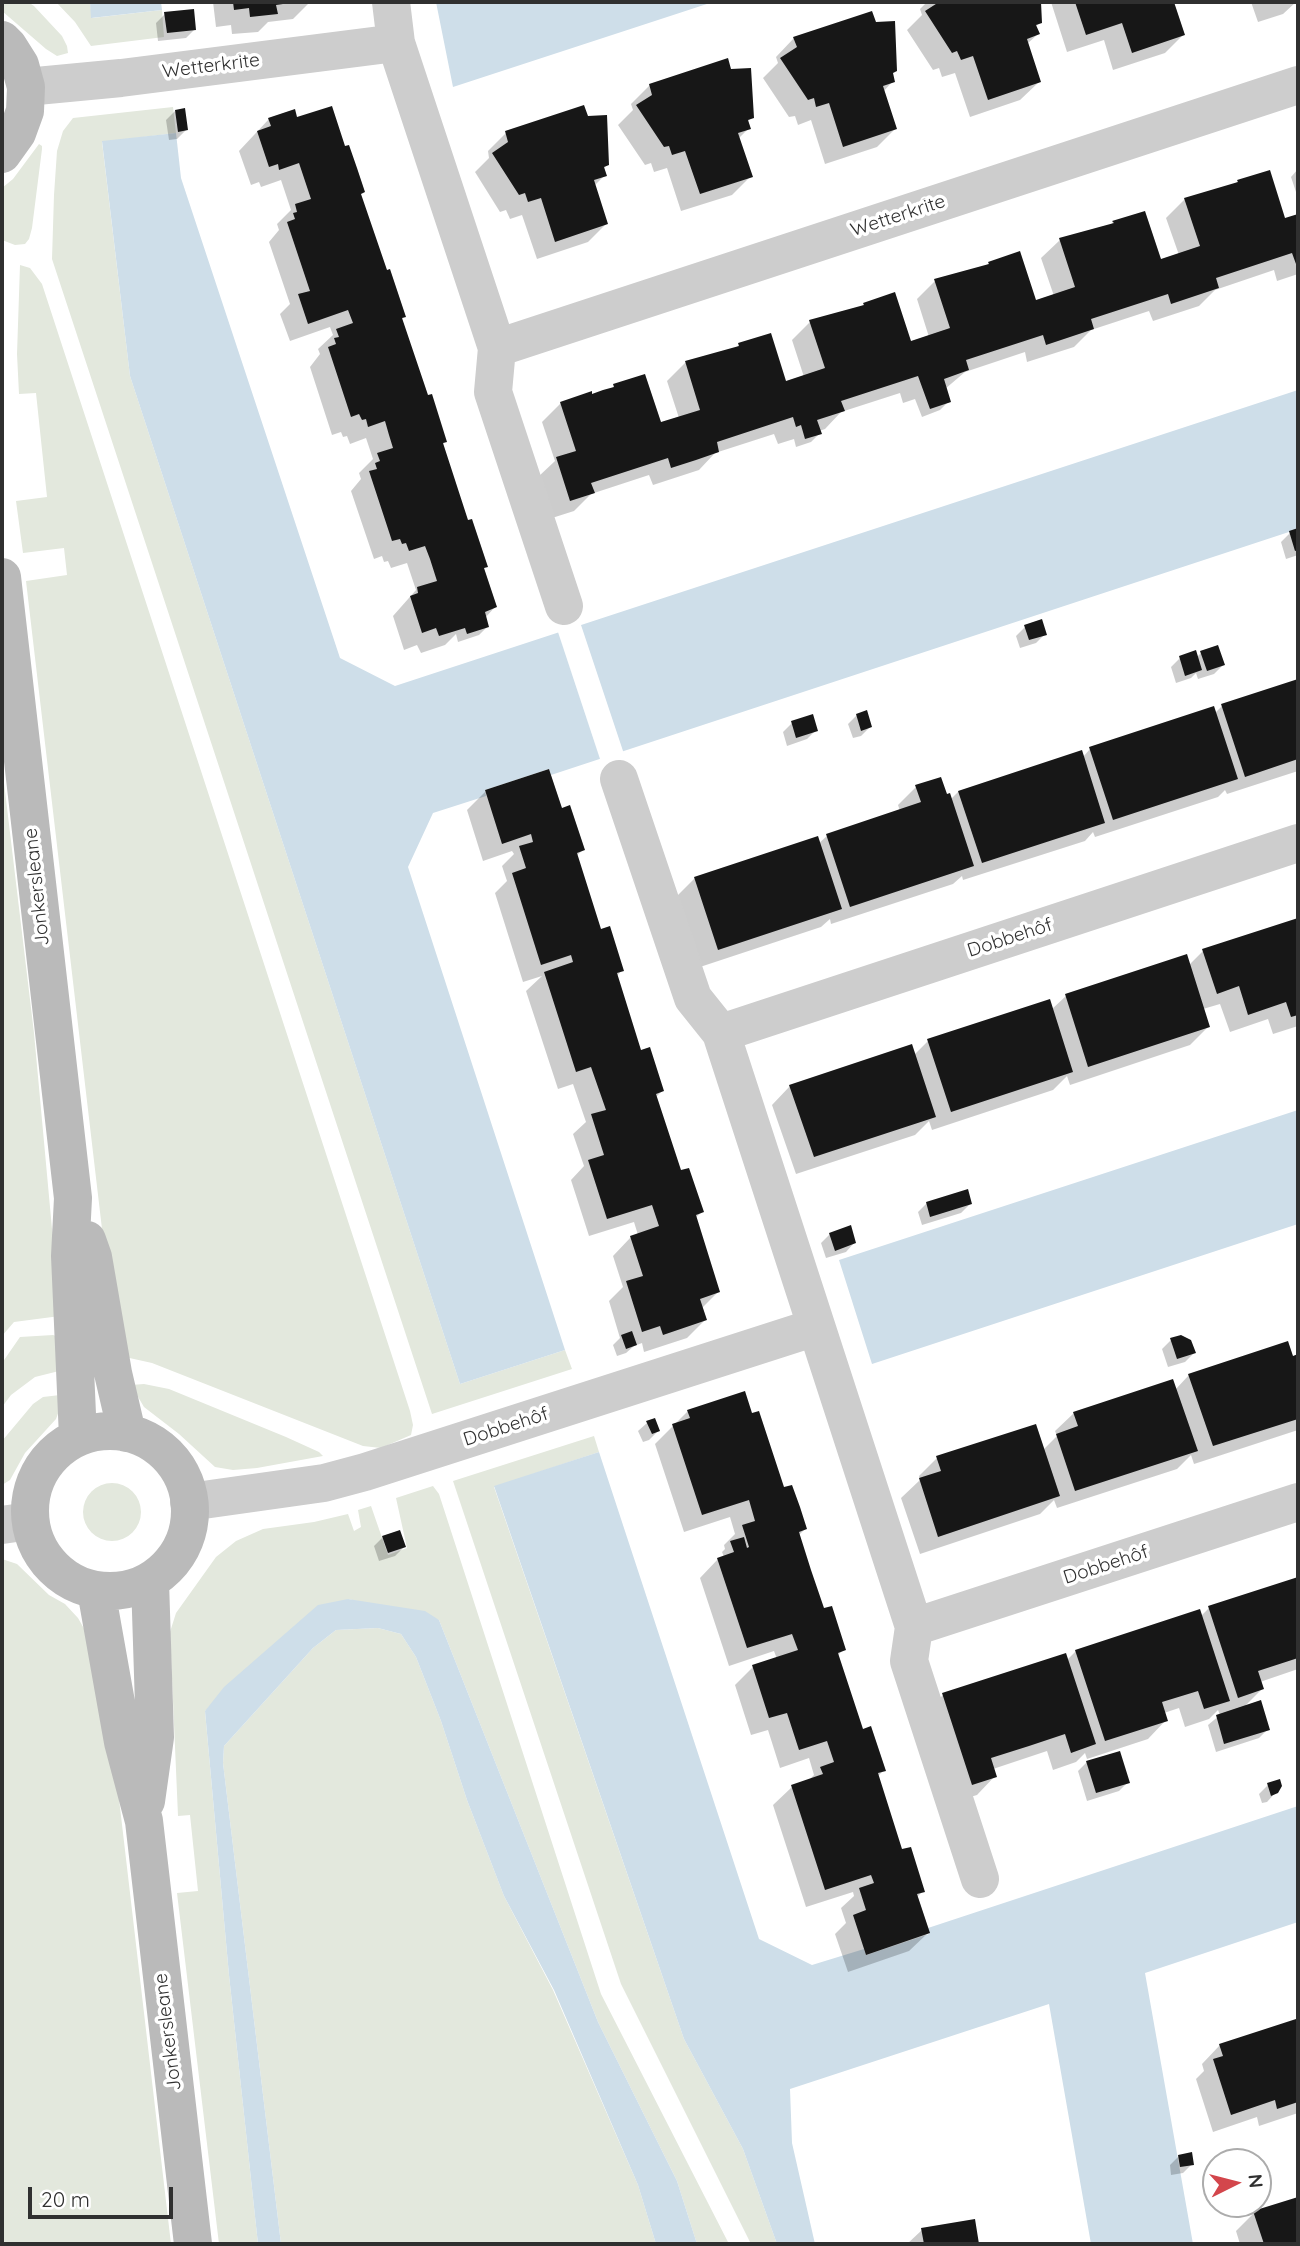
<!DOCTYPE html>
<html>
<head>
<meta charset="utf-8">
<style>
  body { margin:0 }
  #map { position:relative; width:1300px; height:2246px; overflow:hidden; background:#fff; font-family:Quicksand,sans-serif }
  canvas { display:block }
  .frame { position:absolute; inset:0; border:4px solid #303030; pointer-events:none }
  .north { position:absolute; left:1202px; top:2148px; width:70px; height:70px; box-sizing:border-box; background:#fff; border:2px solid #acacac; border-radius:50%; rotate:84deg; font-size:19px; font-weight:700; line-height:28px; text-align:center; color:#303030 }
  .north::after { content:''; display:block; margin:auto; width:24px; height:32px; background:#d3464c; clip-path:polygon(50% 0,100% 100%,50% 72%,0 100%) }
  .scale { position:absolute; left:28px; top:2187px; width:145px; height:32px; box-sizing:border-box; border:4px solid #303030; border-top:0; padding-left:9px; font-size:21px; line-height:24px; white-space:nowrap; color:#303030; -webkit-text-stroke:5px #fff; paint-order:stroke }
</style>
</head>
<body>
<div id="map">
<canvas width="1300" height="2246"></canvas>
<div class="frame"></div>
<div class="north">N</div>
<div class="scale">20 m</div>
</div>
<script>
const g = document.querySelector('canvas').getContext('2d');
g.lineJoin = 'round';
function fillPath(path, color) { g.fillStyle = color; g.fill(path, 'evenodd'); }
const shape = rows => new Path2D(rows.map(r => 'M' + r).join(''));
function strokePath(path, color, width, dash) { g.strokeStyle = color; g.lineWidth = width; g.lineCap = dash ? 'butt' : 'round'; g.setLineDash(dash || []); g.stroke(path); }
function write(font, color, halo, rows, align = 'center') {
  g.font = font + ' Quicksand,sans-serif'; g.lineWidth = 7; g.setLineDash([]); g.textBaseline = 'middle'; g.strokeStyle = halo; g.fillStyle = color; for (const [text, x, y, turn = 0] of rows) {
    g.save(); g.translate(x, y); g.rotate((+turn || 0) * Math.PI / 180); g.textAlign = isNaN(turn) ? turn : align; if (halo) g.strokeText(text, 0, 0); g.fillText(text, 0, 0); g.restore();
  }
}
const green = shape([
  [2,2,28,2,34,6,62,36,67,46,68,53,57,56,46,49,2,11],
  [56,2,90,2,92,18,162,10,164,37,91,46,75,22],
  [173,107,176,133,102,142,130,376,460,1384,565,1350,572,1369,432,1414,52,259,54,195,57,151,63,131,73,118],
  [39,144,42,146,42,149,32,228,29,239,25,244,15,245,2,240,2,188,13,179],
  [20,265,30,268,42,284,410,1411,413,1425,411,1435,381,1448,363,1446,152,1363,125,1357,104,1246,26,581,67,575,64,548,23,553,16,501,47,497,36,393,19,394,17,354],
  [2,766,34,1033,60,1316,14,1322,2,1336],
  [53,1335,59,1337,59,1371,35,1377,11,1395,2,1407,2,1363,20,1337],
  [144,1384,169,1389,286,1437,319,1452,323,1456,257,1468,233,1470,215,1467,179,1434,144,1407,131,1385],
  [60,1395,60,1408,56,1419,25,1453,10,1480,2,1485,2,1441,33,1404,43,1397],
  [594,1436,599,1452,494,1487,684,2039,743,2149,777,2244,751,2244,621,1984,453,1481],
  '83 1512a29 29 0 1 1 58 0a29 29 0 1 1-58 0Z',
  [433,1486,439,1494,601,1994,729,2244,697,2244,677,2181,598,2022,439,1620,348,1599,205,1711,229,1975,258,2244,219,2244,177,1893,198,1891,190,1815,178,1816,170,1632,176,1613,216,1557,236,1541,263,1529,314,1522,348,1514,354,1531,361,1527,358,1510,371,1506,388,1555,407,1548,396,1498],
  [2,1559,17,1564,49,1595,65,1604,78,1618,91,1641,112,1739,171,2244,2,2244],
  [378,1628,401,1634,416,1657,441,1721,467,1800,504,1896,553,1990,638,2185,656,2244,281,2244,223,1763,224,1746,313,1648,336,1630]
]);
const water = shape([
  [90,2,161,2,162,10,91,18],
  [436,2,713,2,453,87],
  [176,133,181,178,340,658,395,686,1298,390,1298,529,551,775,549,769,485,790,486,796,433,813,408,867,565,1350,460,1384,130,376,102,141],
  [1298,1110,1298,1224,872,1364,839,1260],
  [599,1452,759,1939,812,1965,864,1949,866,1955,929,1934,928,1928,1298,1806,1298,1922,1145,1973,1193,2244,1091,2244,1049,2004,790,2089,792,2143,815,2244,777,2244,743,2149,684,2039,494,1486],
  [348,1599,425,1611,439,1620,598,2022,677,2181,697,2244,656,2244,638,2185,554,1990,504,1896,467,1800,441,1721,416,1657,401,1634,378,1628,336,1630,313,1648,224,1746,223,1763,281,2244,258,2244,229,1975,205,1711,224,1687,318,1605]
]);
const pier = shape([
  [580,622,624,754,601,762,557,629]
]);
const shadow = shape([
  [213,2,310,2,293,19,268,22,258,32,232,34,231,25,216,27],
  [927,2,1039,2,1040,23,1035,27,1038,34,1027,44,1039,82,1020,100,970,117,955,73,942,77,939,68,933,70,907,30,922,15,920,9],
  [1051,2,1172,2,1183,35,1165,53,1113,70,1104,40,1067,52],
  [1251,2,1296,2,1283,14,1258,22],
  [165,14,195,29,186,38,158,41,156,23],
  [875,23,893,81,883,92,895,129,877,147,825,164,811,120,798,125,795,116,789,117,763,78,778,63,776,57,794,38],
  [730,71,752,117,747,122,749,128,738,139,751,176,732,195,681,211,667,168,654,172,651,163,645,165,618,125,633,110,631,104,650,85],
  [175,111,186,130,177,139,169,140,166,120],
  [269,119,296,119,359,195,404,317,401,320,426,398,445,442,442,445,467,522,486,566,483,570,495,607,485,618,488,626,479,635,458,642,456,634,445,645,421,653,417,645,404,650,393,616,416,590,407,563,391,568,388,561,384,562,382,556,374,559,351,491,361,479,359,473,373,459,366,438,350,444,347,436,343,437,341,432,332,435,310,367,320,354,318,349,333,335,330,327,290,341,280,314,290,304,269,242,279,230,277,224,291,210,281,180,261,187,259,182,251,185,239,151],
  [506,133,607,165,603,169,605,175,594,186,606,224,588,242,537,259,522,215,510,219,506,210,500,212,475,172,489,158,488,151],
  [1298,169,1298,198,1291,177],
  [1238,181,1284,220,1298,216,1298,274,1277,281,1274,270,1215,290,1199,306,1153,321,1149,311,1091,330,1074,347,1027,362,1025,352,965,372,945,389,949,401,940,410,922,417,915,399,903,403,900,393,841,412,825,429,819,431,820,433,811,442,796,447,794,439,778,444,774,434,715,453,699,470,653,485,649,475,591,494,574,511,552,518,538,477,555,461,542,422,561,403,591,396,611,390,614,386,660,425,679,418,667,381,685,363,735,349,739,345,785,384,804,377,792,340,810,322,860,308,864,304,910,343,929,337,917,299,935,281,985,267,989,263,1035,302,1054,296,1041,258,1060,240,1110,226,1113,222,1144,213,1159,261,1179,255,1166,218,1185,199,1234,185],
  [1298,530,1298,555,1286,559,1281,542,1290,533],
  [1025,627,1045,634,1036,643,1020,648,1016,636],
  [1201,653,1223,665,1214,674,1198,679,1196,673,1191,678,1176,683,1171,667,1180,658,1196,658],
  [1298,681,1298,771,1227,794,1225,790,1218,797,1095,837,1093,832,1085,841,963,880,962,876,953,884,831,924,830,919,821,927,700,967,676,897,695,878,818,844,827,836,900,811,898,805,916,787,945,797,950,800,958,792,1083,757,1090,749,1215,713,1222,706],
  [857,715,870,727,861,736,853,738,848,724],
  [792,723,816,730,807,739,787,746,783,732],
  [486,791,561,810,583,850,576,856,600,931,622,970,616,977,640,1052,662,1091,655,1098,679,1172,702,1212,695,1218,718,1292,701,1309,705,1320,687,1338,644,1352,642,1343,634,1346,626,1353,617,1356,613,1345,620,1338,609,1301,623,1287,613,1256,631,1237,638,1235,634,1222,589,1236,571,1180,584,1166,573,1134,586,1122,573,1084,558,1089,526,991,542,976,523,982,495,893,507,881,502,866,514,854,512,851,483,861,467,810],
  [1298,920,1298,1026,1273,1034,1268,1019,1230,1032,1220,1004,1203,1009,1208,1027,1190,1045,1070,1085,1067,1076,1053,1090,932,1130,929,1121,915,1135,796,1174,772,1105,790,1086,914,1055,928,1041,1051,1010,1066,996,1189,965,1203,951],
  [927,1203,970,1204,961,1213,922,1225,918,1212],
  [830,1234,854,1243,846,1252,826,1258,821,1243],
  [1171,1340,1194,1353,1185,1362,1168,1367,1162,1349],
  [1298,1356,1298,1430,1194,1464,1191,1455,1177,1469,1057,1508,1054,1500,1040,1514,920,1554,901,1498,920,1480,919,1476,937,1458,1043,1450,1057,1436,1055,1431,1074,1413,1175,1390,1189,1375],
  [688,1411,783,1490,805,1529,798,1536,823,1610,844,1649,837,1656,862,1731,884,1770,877,1777,901,1852,923,1891,916,1898,928,1933,909,1951,848,1972,835,1934,846,1923,841,1908,854,1896,853,1892,806,1907,773,1805,792,1787,808,1781,814,1775,809,1758,780,1768,768,1730,751,1735,735,1685,753,1667,777,1659,774,1651,729,1666,700,1578,718,1559,724,1557,722,1552,725,1549,724,1545,735,1534,730,1517,684,1532,655,1444],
  [647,1423,658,1431,649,1440,643,1442,638,1431],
  [383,1537,404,1547,395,1556,379,1561,374,1546],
  [1298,1579,1298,1669,1260,1682,1262,1689,1243,1708,1268,1729,1259,1738,1216,1752,1208,1725,1220,1715,1218,1710,1209,1719,1185,1727,1179,1708,1164,1713,1166,1720,1148,1739,1087,1759,1085,1753,1076,1762,1053,1770,1047,1751,993,1769,995,1776,977,1795,954,1802,925,1713,943,1695,1067,1660,1076,1651,1200,1617,1209,1608],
  [1087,1762,1128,1782,1119,1791,1087,1801,1078,1771],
  [1268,1785,1276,1792,1267,1802,1262,1803,1259,1794],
  [1295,2021,1298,2032,1298,2113,1259,2126,1257,2117,1213,2132,1196,2079,1204,2071,1202,2064,1220,2045],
  [1179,2156,1192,2164,1183,2173,1171,2175,1170,2165],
  [1298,2199,1298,2244,1240,2244,1236,2231,1254,2213],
  [973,2221,977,2244,907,2244,922,2230]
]);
const building = shape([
  [233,2,290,2,290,3,276,5,278,14,250,17,249,8,234,10],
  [939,2,1041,2,1042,23,1036,25,1040,34,1027,39,1041,82,988,100,973,56,961,60,957,51,952,53,925,11],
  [1075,2,1174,2,1185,35,1132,53,1122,23,1086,35],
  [194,9,196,30,167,33,164,12],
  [872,11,876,22,895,21,897,71,893,73,895,82,883,86,897,129,843,147,829,103,816,107,814,98,808,100,780,58,797,47,793,37],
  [728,58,731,69,751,68,754,118,748,120,751,129,738,133,753,177,700,194,685,151,672,155,669,146,664,147,636,105,652,95,649,84],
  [584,105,588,116,607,115,609,165,604,167,607,176,594,180,608,224,555,242,541,198,528,202,525,193,519,195,492,153,508,142,505,131],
  [332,106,345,146,349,145,357,168,365,192,361,194,387,270,390,269,406,317,402,318,428,395,432,394,447,442,443,443,468,520,472,519,488,567,484,568,497,607,485,612,489,627,467,634,465,628,439,636,436,628,422,633,410,596,418,593,417,587,437,581,430,559,425,546,409,551,406,543,402,544,400,539,392,541,369,471,377,469,375,463,380,461,377,453,393,448,389,435,385,421,368,427,366,419,362,420,359,414,351,417,328,347,336,344,334,338,339,337,336,329,353,323,348,310,308,324,298,294,310,291,287,222,295,219,293,213,297,212,295,204,311,199,299,163,279,170,278,164,269,167,257,131,271,126,268,118,295,109,297,117],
  [185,108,188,130,178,132,175,110],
  [1270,170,1285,218,1298,214,1298,263,1296,264,1292,253,1216,278,1219,288,1171,304,1168,294,1091,319,1094,329,1046,345,1043,335,966,360,969,370,944,379,951,402,930,409,918,376,841,401,845,411,817,420,822,434,805,439,801,425,796,427,793,417,717,442,719,452,696,460,671,468,668,458,591,483,595,493,570,501,556,457,576,451,560,402,592,391,592,394,603,390,614,387,613,384,645,374,661,422,700,410,685,361,739,346,738,343,771,333,786,381,825,368,809,320,864,305,863,303,895,292,911,341,950,328,934,279,989,264,988,262,1020,251,1036,300,1075,287,1059,238,1114,223,1112,221,1145,211,1161,259,1200,246,1184,198,1238,182,1237,180],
  [1298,528,1298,550,1295,551,1289,531],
  [1042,619,1047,635,1029,640,1024,625],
  [1218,645,1225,665,1207,671,1200,651],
  [1196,650,1202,670,1185,676,1179,656],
  [1298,679,1298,759,1245,777,1221,704],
  [1214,706,1238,779,1113,820,1089,747],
  [867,710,872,727,861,731,856,714],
  [813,714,818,731,796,738,791,721],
  [1082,750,1105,823,982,863,958,791],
  [549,769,562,808,570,805,585,850,577,853,601,929,610,926,624,971,617,973,641,1050,650,1047,664,1091,656,1094,681,1170,689,1168,704,1212,696,1215,720,1292,700,1299,707,1320,663,1335,660,1326,642,1332,626,1281,643,1276,630,1236,659,1226,652,1205,607,1219,588,1160,604,1155,591,1114,606,1110,591,1067,576,1072,544,972,573,962,571,955,541,965,512,873,526,868,519,846,533,842,531,834,502,844,485,790],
  [941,777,947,794,950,793,974,866,850,907,826,834,921,802,915,785],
  [818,836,842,909,718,950,694,877],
  [1298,918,1298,1015,1291,1017,1286,1002,1248,1015,1239,986,1217,994,1202,949],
  [1187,954,1210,1027,1088,1067,1065,994],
  [1050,999,1073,1072,951,1112,927,1039],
  [912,1044,936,1117,814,1157,789,1085],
  [968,1189,972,1204,930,1217,926,1202],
  [851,1225,856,1243,835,1251,829,1233],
  [632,1331,637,1345,626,1349,621,1335],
  [1181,1335,1191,1340,1196,1353,1177,1359,1170,1338],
  [1288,1341,1293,1356,1298,1354,1298,1419,1213,1446,1188,1374],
  [1173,1379,1198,1451,1075,1491,1056,1434,1078,1426,1073,1412],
  [745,1391,752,1413,759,1411,784,1487,792,1485,800,1507,807,1529,799,1532,811,1570,824,1608,832,1606,846,1650,838,1653,863,1729,871,1726,886,1771,878,1773,902,1849,911,1847,925,1892,917,1894,930,1933,866,1955,853,1915,866,1910,859,1888,874,1883,871,1875,825,1890,791,1785,823,1774,820,1767,834,1762,827,1741,799,1750,787,1713,769,1718,752,1665,798,1650,792,1634,747,1648,717,1558,734,1552,730,1541,744,1537,747,1548,749,1547,742,1525,755,1521,749,1500,702,1515,672,1424,690,1418,687,1410],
  [655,1418,660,1431,652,1434,646,1421],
  [1036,1424,1060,1496,938,1537,919,1478,941,1471,936,1456],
  [400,1530,406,1547,388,1553,382,1536],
  [1298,1577,1298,1658,1258,1671,1264,1689,1238,1698,1208,1606],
  [1200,1609,1230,1701,1204,1709,1198,1691,1162,1702,1168,1721,1105,1741,1075,1650],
  [1066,1653,1096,1744,1071,1753,1065,1734,1029,1746,991,1758,997,1777,972,1785,942,1693],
  [1261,1700,1270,1730,1224,1744,1216,1715],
  [1120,1751,1130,1783,1096,1793,1086,1761],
  [1280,1779,1282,1786,1278,1793,1271,1796,1267,1783],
  [1296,2019,1298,2026,1298,2102,1277,2109,1275,2100,1231,2115,1213,2059,1223,2056,1219,2044],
  [1192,2152,1194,2165,1180,2167,1178,2155],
  [1298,2197,1298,2244,1264,2244,1253,2211],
  [975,2219,979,2244,924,2244,921,2228]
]);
const street = shape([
  [391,2,396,43,497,348,1298,85],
  [26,87,121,78,396,43],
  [497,348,493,392,564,606],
  [619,779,693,998,721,1033],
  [1298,843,721,1033,914,1627,1298,1502],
  [189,1502,324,1483,365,1472,816,1327],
  [2,1525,30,1521],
  [914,1627,909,1661,980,1879]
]);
const secondary = shape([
  [2,40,8,46,20,65,26,87,25,111,17,133,2,154],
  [2,577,73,1198,70,1256,78,1437],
  [87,1240,93,1257,113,1373,127,1433],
  '30 1511a80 80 0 1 1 160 0a80 80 0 1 1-160 0Z',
  [96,1590,123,1742,144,1821,193,2244],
  [146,1801,155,1737,150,1581]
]);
const streetNames = [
  ["Wetterkrite",211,66,-7],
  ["Wetterkrite",898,216,-18],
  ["Jonkersleane",37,887,-96],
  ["Dobbehôf",1010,938,-18],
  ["Dobbehôf",506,1427,-18],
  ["Dobbehôf",1106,1565,-18],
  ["Jonkersleane",168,2032,-97]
];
fillPath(green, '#e3e8dd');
fillPath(water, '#cedee9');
fillPath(pier, '#fff');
fillPath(shadow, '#0003');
fillPath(building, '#171717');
strokePath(street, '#cdcdcd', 38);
strokePath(secondary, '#bababa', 38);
write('19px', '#303030', '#fff', streetNames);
</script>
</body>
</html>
